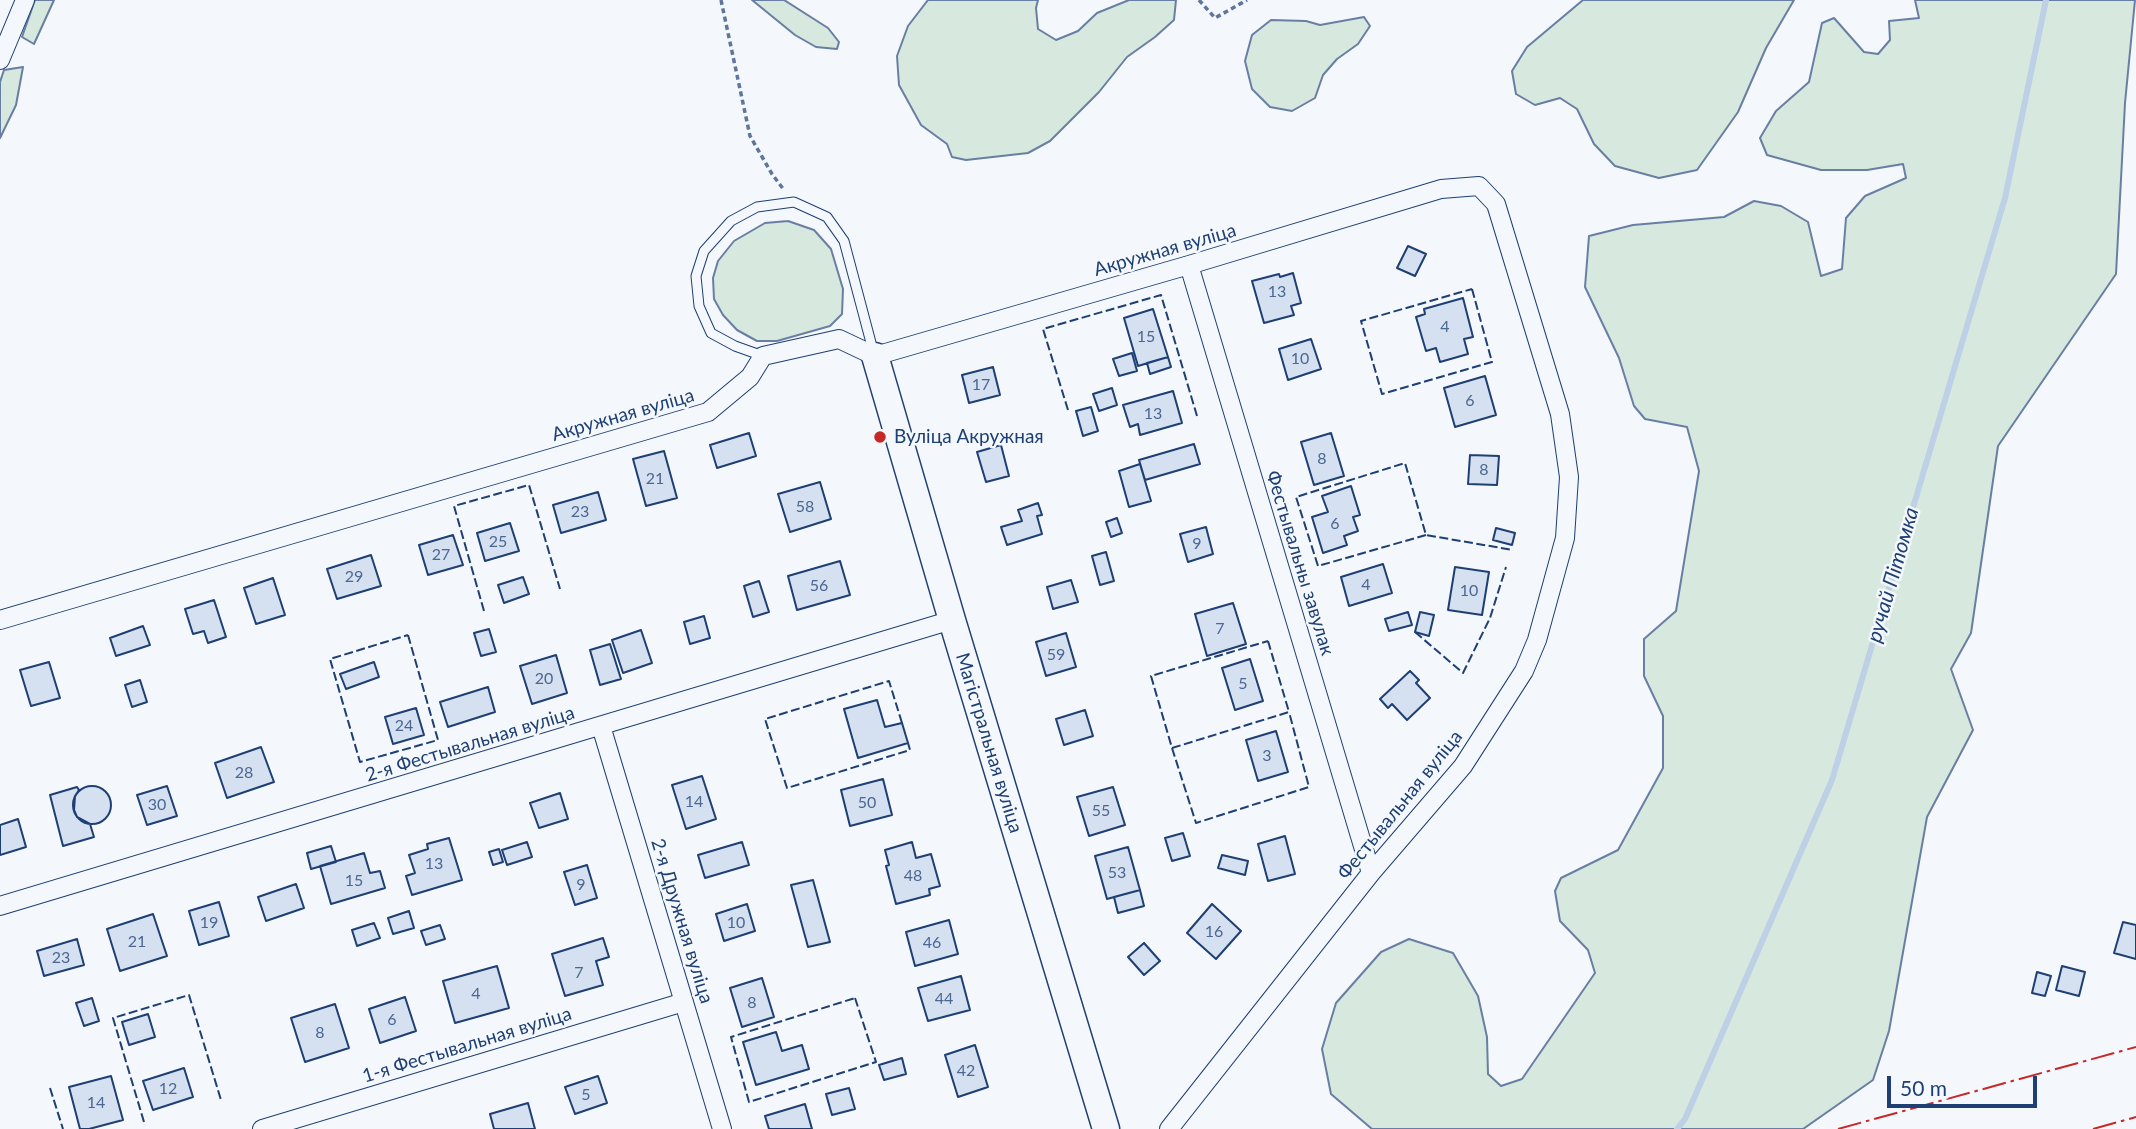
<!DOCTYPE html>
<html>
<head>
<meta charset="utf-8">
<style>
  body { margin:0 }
  #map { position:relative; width:2136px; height:1129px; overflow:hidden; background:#f4f7fb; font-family:Lato,sans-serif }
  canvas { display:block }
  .scale { position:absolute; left:1887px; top:1076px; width:150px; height:32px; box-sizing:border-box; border:4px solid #1d3f73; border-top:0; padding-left:9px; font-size:21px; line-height:24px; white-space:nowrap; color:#1d3f73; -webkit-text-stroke:5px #f4f7fb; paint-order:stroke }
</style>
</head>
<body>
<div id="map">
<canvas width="2136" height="1129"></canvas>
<div class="scale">50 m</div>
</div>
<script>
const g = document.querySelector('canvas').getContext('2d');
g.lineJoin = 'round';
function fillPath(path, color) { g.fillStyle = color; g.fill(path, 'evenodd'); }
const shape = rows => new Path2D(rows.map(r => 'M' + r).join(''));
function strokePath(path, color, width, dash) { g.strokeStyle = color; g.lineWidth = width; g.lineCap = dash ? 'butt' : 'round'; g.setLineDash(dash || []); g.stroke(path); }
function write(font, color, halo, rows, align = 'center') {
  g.font = font + ' Lato,sans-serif'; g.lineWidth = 5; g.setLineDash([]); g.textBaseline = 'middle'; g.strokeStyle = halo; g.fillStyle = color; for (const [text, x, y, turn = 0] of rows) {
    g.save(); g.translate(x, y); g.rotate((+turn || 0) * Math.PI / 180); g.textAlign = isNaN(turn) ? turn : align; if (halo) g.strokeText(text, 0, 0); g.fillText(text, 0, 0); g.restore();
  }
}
const green = shape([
  [35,0,54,0,34,44,22,37,35,0],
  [752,0,784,0,828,28,839,42,837,49,816,47,795,35,752,0],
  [928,0,1038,0,1036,8,1038,29,1056,40,1078,31,1097,13,1129,0,1176,0,1174,20,1155,37,1127,57,1099,92,1050,141,1028,153,966,160,952,157,947,144,921,125,899,85,897,56,908,26,928,0],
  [1583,0,1794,0,1766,48,1738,112,1697,170,1659,178,1615,166,1594,144,1577,109,1560,98,1535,105,1516,94,1512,71,1527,47,1583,0],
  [1915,0,2135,0,2125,103,2116,274,1998,446,1971,633,1951,669,1973,730,1927,817,1889,1031,1873,1080,1803,1129,1372,1129,1331,1094,1322,1049,1336,1003,1381,952,1409,939,1453,953,1478,996,1487,1037,1488,1074,1501,1086,1522,1079,1595,973,1588,950,1560,921,1555,891,1561,878,1618,850,1663,768,1663,716,1644,676,1644,639,1676,611,1699,471,1687,427,1645,419,1634,406,1619,358,1585,287,1589,236,1633,225,1724,217,1754,201,1781,206,1808,222,1821,276,1842,269,1846,218,1865,196,1906,178,1903,164,1867,170,1821,170,1767,155,1760,138,1776,111,1809,82,1822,23,1834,18,1864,52,1878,54,1890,40,1889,21,1919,18,1915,0],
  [1364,17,1370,26,1358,44,1337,59,1323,75,1315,98,1292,111,1270,107,1252,89,1245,61,1252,35,1271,20,1306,21,1320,25,1364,17],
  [23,67,16,105,0,138,0,82,4,70,23,67],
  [788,221,814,230,831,249,843,289,842,314,830,326,777,341,757,341,737,330,723,315,714,299,713,278,718,261,734,241,765,223,788,221]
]);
const stream = shape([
  [1677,1129,1685,1119,1832,780,2005,198,2046,0]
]);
const building = shape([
  [1408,246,1426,254,1415,276,1397,268,1408,246],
  [1293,273,1301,303,1291,306,1294,315,1264,323,1252,281,1279,274,1280,277,1293,273],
  [1463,298,1473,337,1464,339,1468,354,1440,362,1436,348,1426,351,1416,317,1425,314,1424,309,1463,298],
  [1153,309,1168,357,1138,366,1124,318,1153,309],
  [1311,339,1321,369,1288,380,1279,349,1311,339],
  [1132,353,1137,371,1119,376,1113,359,1132,353],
  [1168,357,1171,367,1150,374,1147,363,1168,357],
  [993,367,1000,395,969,403,962,375,993,367],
  [1485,376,1496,415,1455,427,1444,388,1485,376],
  [1112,388,1117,405,1099,411,1093,394,1112,388],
  [1173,391,1182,423,1140,435,1138,424,1130,427,1123,405,1173,391],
  [1091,407,1098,431,1083,436,1076,411,1091,407],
  [749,433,756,456,717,468,710,445,749,433],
  [1331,433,1344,476,1314,485,1301,442,1331,433],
  [1194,444,1200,464,1145,480,1139,460,1194,444],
  [1001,445,1009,476,986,482,977,452,1001,445],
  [664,451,677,498,646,506,633,459,664,451],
  [1470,455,1499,456,1497,485,1468,484,1470,455],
  [1140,464,1151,501,1129,507,1119,471,1140,464],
  [820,482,831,519,790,532,778,494,820,482],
  [1351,486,1360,515,1353,517,1358,531,1344,536,1347,545,1323,553,1312,517,1328,512,1322,496,1351,486],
  [598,492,606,520,561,533,553,505,598,492],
  [1038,503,1042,515,1037,516,1042,534,1007,545,1001,527,1022,521,1018,510,1038,503],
  [1117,518,1122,533,1111,537,1106,522,1117,518],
  [510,523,519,551,485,561,477,533,510,523],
  [1206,527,1213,554,1188,562,1180,534,1206,527],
  [1496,528,1515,533,1512,545,1493,540,1496,528],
  [453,535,463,565,428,575,419,545,453,535],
  [1106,552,1114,581,1100,585,1092,556,1106,552],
  [371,555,381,586,337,599,327,569,371,555],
  [840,561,850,595,797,610,788,576,840,561],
  [1383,564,1392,593,1349,606,1341,577,1383,564],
  [1455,567,1489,572,1482,615,1448,610,1455,567],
  [523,577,529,594,504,603,498,585,523,577],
  [273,578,285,615,256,624,244,588,273,578],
  [1071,580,1078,602,1053,609,1047,587,1071,580],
  [759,581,769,612,753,617,744,586,759,581],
  [214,600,226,637,208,643,204,631,193,634,185,609,214,600],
  [1233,603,1246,644,1207,656,1195,614,1233,603],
  [1408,612,1412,625,1389,631,1385,619,1408,612],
  [1420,612,1434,615,1429,636,1415,632,1420,612],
  [704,616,710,638,690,644,684,622,704,616],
  [143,626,150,645,116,656,110,638,143,626],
  [489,629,496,652,481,656,474,633,489,629],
  [641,630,652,663,623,673,612,640,641,630],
  [1066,633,1076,667,1046,676,1036,642,1066,633],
  [610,644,621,679,600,685,590,650,610,644],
  [556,655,567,693,532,704,520,666,556,655],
  [1250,659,1263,701,1235,710,1222,668,1250,659],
  [49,662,60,698,31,706,20,670,49,662],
  [374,662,379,677,346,689,340,674,374,662],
  [1410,671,1419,680,1416,683,1430,698,1407,720,1392,704,1388,708,1380,699,1410,671],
  [140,680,147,702,132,707,125,685,140,680],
  [488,687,495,712,448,727,440,702,488,687],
  [877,700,885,727,902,723,908,743,858,758,844,709,877,700],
  [416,708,424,735,393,744,385,717,416,708],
  [1085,710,1093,736,1064,745,1056,719,1085,710],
  [1276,731,1288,772,1258,781,1246,740,1276,731],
  [261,747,274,782,227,798,215,763,261,747],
  [702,776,716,819,686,829,672,785,702,776],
  [883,779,892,815,850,826,841,790,883,779],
  [167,786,177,816,147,825,137,795,167,786],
  '73 805a19 19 0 1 1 38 0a19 19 0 1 1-38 0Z',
  [77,787,79,790,75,796,74,810,77,817,90,824,94,837,63,846,50,795,77,787],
  [1113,787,1125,825,1089,836,1077,797,1113,787],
  [560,793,568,819,539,828,530,803,560,793],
  [18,819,26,847,0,855,0,825,18,819],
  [1183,833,1190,856,1172,861,1165,838,1183,833],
  [1285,836,1295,874,1268,881,1258,844,1285,836],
  [449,838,462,880,412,895,406,876,415,873,409,855,428,849,427,844,449,838],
  [527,842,532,857,507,865,502,850,527,842],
  [742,842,749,865,705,878,698,855,742,842],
  [912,842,916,858,931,854,940,886,929,889,930,895,896,904,886,866,889,865,885,850,912,842],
  [331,846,336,862,311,869,307,853,331,846],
  [1128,847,1140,890,1107,899,1095,856,1128,847],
  [499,849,503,862,493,865,489,852,499,849],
  [364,853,370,873,380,871,385,888,331,904,320,866,364,853],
  [1222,855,1248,861,1245,875,1218,868,1222,855],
  [587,865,597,898,575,905,564,872,587,865],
  [813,880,830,942,808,947,791,885,813,880],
  [296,884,304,908,266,921,258,897,296,884],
  [1140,890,1144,906,1118,913,1114,897,1140,890],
  [219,902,229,936,199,945,189,911,219,902],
  [747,904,755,931,724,941,716,914,747,904],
  [1212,904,1241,931,1216,959,1187,933,1212,904],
  [409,911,414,928,393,934,388,918,409,911],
  [153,914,167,956,120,971,107,929,153,914],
  [949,920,958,954,915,966,906,932,949,920],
  [2123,922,2136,925,2136,959,2114,953,2123,922],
  [374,923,380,938,357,946,352,930,374,923],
  [440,925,445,939,426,945,421,931,440,925],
  [603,938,609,957,596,961,603,985,565,996,552,954,603,938],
  [77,939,84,965,44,976,37,951,77,939],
  [1144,943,1160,961,1144,975,1128,957,1144,943],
  [497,966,509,1008,455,1023,443,981,497,966],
  [2062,966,2085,972,2079,996,2056,990,2062,966],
  [2037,972,2051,976,2045,996,2032,993,2037,972],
  [961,976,970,1010,928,1021,918,988,961,976],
  [762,978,774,1017,742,1027,730,988,762,978],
  [405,997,416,1031,380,1043,369,1009,405,997],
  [92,998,99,1021,84,1026,76,1003,92,998],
  [335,1004,349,1048,305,1062,291,1018,335,1004],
  [148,1014,155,1037,129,1045,122,1022,148,1014],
  [776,1032,782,1051,802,1045,809,1069,756,1085,743,1042,776,1032],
  [975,1045,988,1087,958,1097,945,1055,975,1045],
  [902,1058,906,1074,884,1080,879,1065,902,1058],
  [184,1068,193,1097,153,1110,143,1081,184,1068],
  [111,1076,123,1120,89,1129,80,1129,69,1087,111,1076],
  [598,1076,607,1103,575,1114,565,1087,598,1076],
  [849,1088,855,1109,832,1115,826,1094,849,1088],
  [528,1103,535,1129,494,1129,490,1114,528,1103],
  [805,1104,812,1129,769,1129,765,1116,805,1104]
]);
const path = shape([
  [721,0,750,136,772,174,784,190],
  [1199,0,1215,18,1247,0]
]);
const lane = shape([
  [763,356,735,346,711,333,699,306,696,276,704,251,731,221,757,207,794,202,827,217,844,241,874,354]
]);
const street = shape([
  [0,60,25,0],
  [1189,265,1371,873],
  [0,620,708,412,750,377,763,356,839,339,875,356,1189,265,1441,189,1479,186,1496,204,1560,414,1569,477,1565,538,1537,640,1524,671,1463,766,1371,873,1169,1129],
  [601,726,722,1129],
  [0,906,952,620],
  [262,1129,684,1002]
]);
const secondary = shape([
  [875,356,952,620,1106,1129]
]);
const fence = shape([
  [1472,289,1492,362,1382,394,1361,321,1472,289],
  [1068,410,1043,329,1161,295,1197,416],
  [1426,535,1318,566,1296,497,1405,463,1426,535,1513,550],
  [484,611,454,506,529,485,560,589],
  [1415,632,1463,673,1490,618,1506,567],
  [408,635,438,740,360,762,330,659,408,635],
  [1268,641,1289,712,1172,748,1151,676,1268,641],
  [902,723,889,681,765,719,787,788,910,750,908,743],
  [1172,748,1196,823,1309,787,1289,712],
  [855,998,876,1062,749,1102,731,1037,855,998],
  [50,1088,63,1129],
  [144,1122,113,1018,189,995,221,1100]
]);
const power = shape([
  [1838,1129,2136,1047],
  [2093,1129,2136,1117]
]);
const markers = [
  [880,437,7,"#c62828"]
];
const numberNames = [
  ["13",1277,292],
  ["4",1445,327],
  ["15",1146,337],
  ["10",1300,359],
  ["17",981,385],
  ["6",1470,401],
  ["13",1153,414],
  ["8",1322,459],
  ["8",1484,470],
  ["21",655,479],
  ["58",805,507],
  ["23",580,512],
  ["6",1335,524],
  ["25",498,542],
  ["9",1197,544],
  ["27",441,555],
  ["29",354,577],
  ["4",1366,585],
  ["56",819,586],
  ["10",1469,591],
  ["7",1220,629],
  ["59",1056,655],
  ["20",544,679],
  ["5",1243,684],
  ["24",404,726],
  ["3",1267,756],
  ["28",244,773],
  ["14",694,802],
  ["50",867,803],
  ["30",157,805],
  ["55",1101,811],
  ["13",434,864],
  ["53",1117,873],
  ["48",913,876],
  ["15",354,881],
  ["9",581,885],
  ["19",209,923],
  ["10",736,923],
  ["16",1214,932],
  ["21",137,942],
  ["46",932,943],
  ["23",61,958],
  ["7",579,973],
  ["4",476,994],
  ["44",944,999],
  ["8",752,1003],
  ["6",392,1020],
  ["8",320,1033],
  ["42",966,1071],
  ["12",168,1089],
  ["5",586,1095],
  ["14",96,1103]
];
const streetNames = [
  ["Акружная вуліца",1165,250,-16],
  ["Акружная вуліца",623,415,-16],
  ["Фестывальны завулак",1300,563,73],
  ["Магістральная вуліца",989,743,73],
  ["2-я Фестывальная вуліца",470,744,-17],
  ["Фестывальная вуліца",1400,805,-51],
  ["2-я Дружная вуліца",682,921,73],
  ["1-я Фестывальная вуліца",467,1045,-17]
];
const poiNames = [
  ["Вуліца Акружная",894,437]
];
const waterNames = [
  ["ручай Пітомка",1893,575,-74]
];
fillPath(green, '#d7e8df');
strokePath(green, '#687fa3', 2);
strokePath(stream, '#bed0e5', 6);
fillPath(building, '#d5e0f0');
strokePath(building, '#1d3f73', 2);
strokePath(lane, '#1d3f73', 11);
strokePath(street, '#1d3f73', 20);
strokePath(secondary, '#1d3f73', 29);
strokePath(path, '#5e769c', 3.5, [5, 3.5]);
strokePath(lane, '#f4f7fb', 9);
strokePath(street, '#f4f7fb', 18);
strokePath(secondary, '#f4f7fb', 26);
strokePath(fence, '#1d3f73', 2, [9, 3.5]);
strokePath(power, '#c62828', 2, [24, 5, 3.5, 5]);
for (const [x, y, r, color] of markers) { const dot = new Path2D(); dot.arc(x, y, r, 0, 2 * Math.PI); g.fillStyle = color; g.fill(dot); strokePath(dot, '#f4f7fb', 2.5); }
write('16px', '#4b6792', null, numberNames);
write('19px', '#1d3f73', '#f4f7fb', streetNames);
write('19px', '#1d3f73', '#f4f7fb', poiNames, 'left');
write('italic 21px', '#1d3f73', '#f4f7fb', waterNames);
</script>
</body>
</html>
